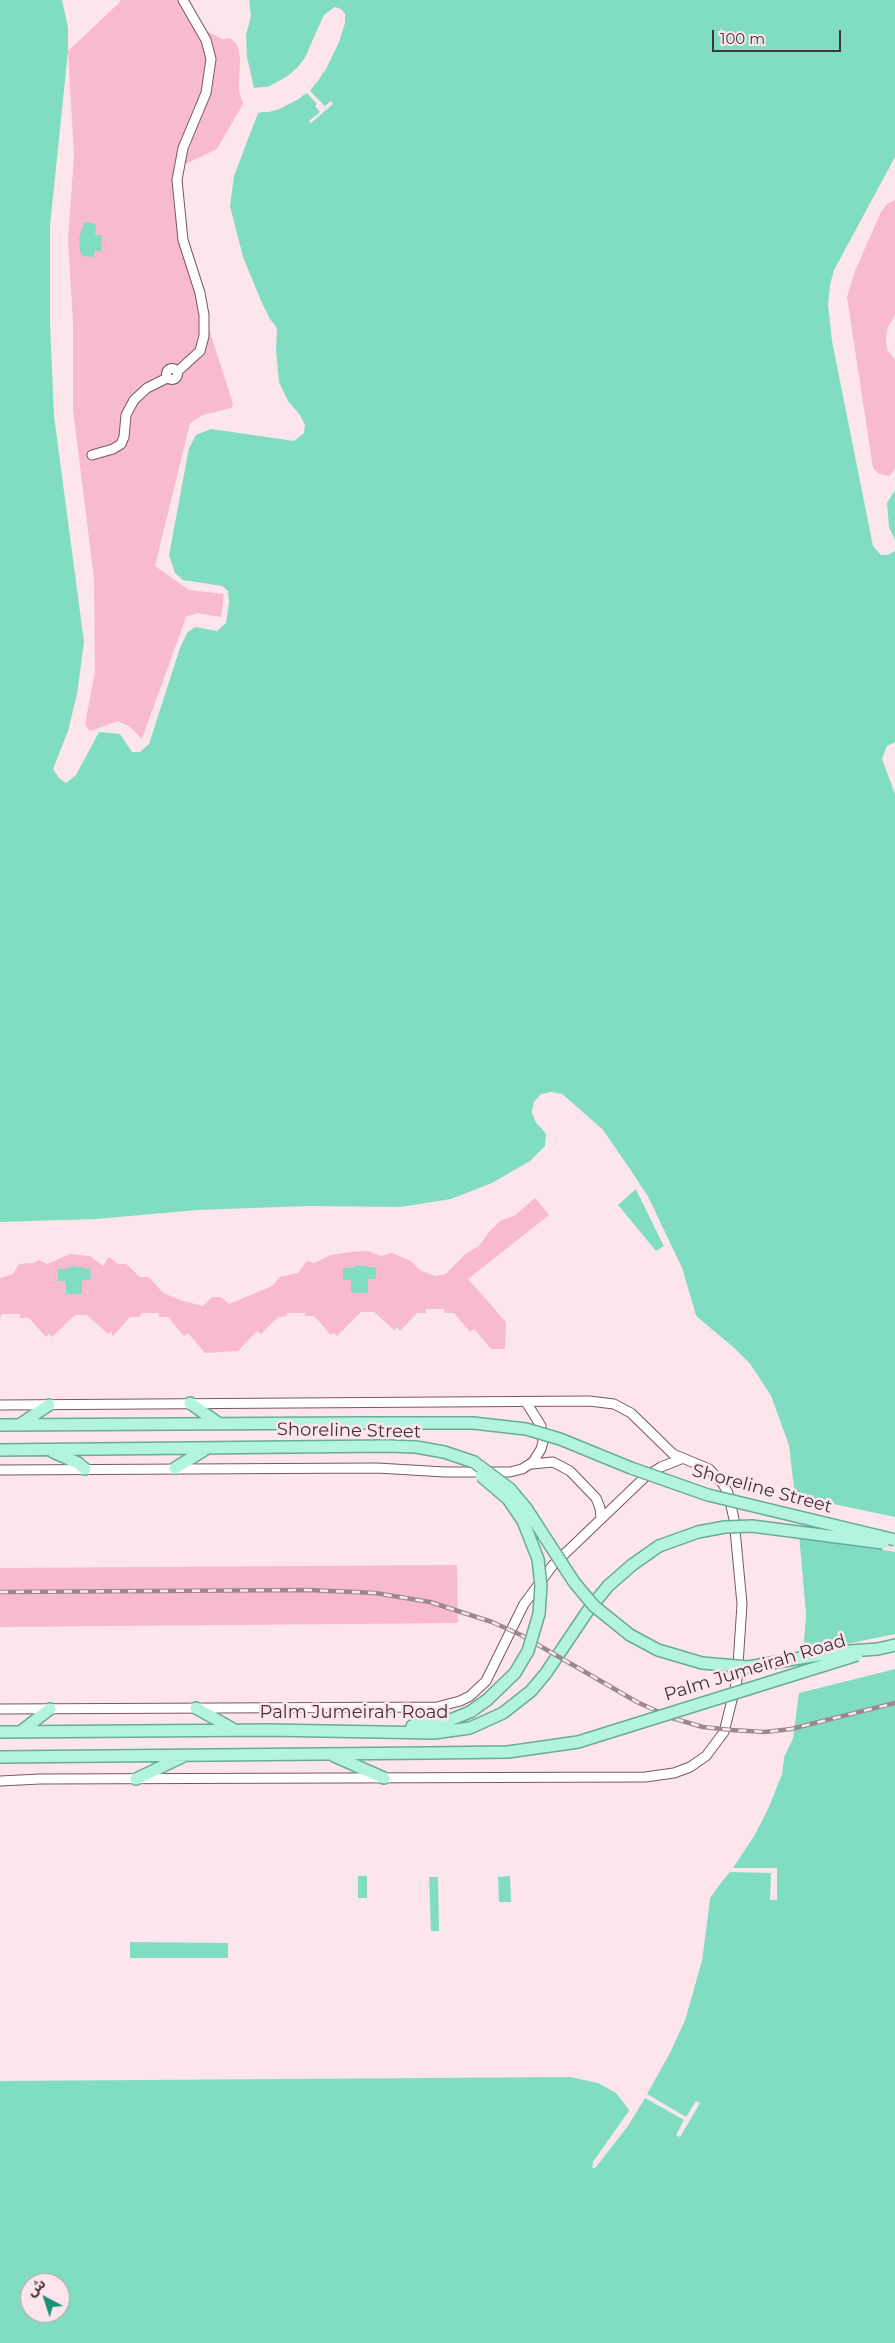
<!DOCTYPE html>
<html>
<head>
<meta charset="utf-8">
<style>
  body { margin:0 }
  #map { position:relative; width:895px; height:2343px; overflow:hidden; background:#fde5ec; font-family:Montserrat,"Noto Sans Arabic",sans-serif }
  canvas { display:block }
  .north { position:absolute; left:20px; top:2273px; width:50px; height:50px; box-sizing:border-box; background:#fde5ec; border:1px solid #b29ea4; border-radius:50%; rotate:320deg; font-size:14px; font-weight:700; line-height:20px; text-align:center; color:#423337 }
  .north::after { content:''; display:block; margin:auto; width:18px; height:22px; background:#189177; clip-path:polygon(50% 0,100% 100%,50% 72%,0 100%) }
  .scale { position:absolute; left:712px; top:30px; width:129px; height:22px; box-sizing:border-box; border:2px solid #423337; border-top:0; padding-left:6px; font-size:15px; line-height:18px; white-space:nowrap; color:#423337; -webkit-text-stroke:4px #fde5ec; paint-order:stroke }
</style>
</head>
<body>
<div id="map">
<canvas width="895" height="2343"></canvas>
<div class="north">ش</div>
<div class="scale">100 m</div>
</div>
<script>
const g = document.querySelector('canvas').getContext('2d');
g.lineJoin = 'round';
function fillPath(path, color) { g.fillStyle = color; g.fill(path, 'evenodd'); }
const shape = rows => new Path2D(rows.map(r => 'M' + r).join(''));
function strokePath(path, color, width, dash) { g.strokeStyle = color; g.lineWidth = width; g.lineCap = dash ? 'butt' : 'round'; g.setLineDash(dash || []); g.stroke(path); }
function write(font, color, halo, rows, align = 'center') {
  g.font = font + ' Montserrat,sans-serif'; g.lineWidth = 5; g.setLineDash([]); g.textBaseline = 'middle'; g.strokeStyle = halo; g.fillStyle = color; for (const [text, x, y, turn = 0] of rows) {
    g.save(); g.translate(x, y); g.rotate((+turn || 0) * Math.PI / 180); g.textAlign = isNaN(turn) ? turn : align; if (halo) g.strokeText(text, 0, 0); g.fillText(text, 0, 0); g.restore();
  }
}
const green = shape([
  [120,0,186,0,207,31,222,39,230,38,237,44,240,57,239,91,243,104,217,149,183,165,183,205,189,247,205,295,210,332,233,404,231,408,203,415,190,423,155,566,189,590,224,594,221,617,197,613,186,617,142,739,129,726,118,721,90,731,85,724,95,672,94,579,73,409,73,322,68,241,74,155,68,51,120,2],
  [895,200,895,315,888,327,886,336,887,349,895,360,895,468,890,476,879,474,873,468,847,297,855,271,881,212,887,204],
  [535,1198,549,1215,468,1279,506,1322,505,1349,491,1349,474,1329,470,1332,454,1313,444,1313,444,1309,426,1309,426,1313,417,1313,400,1331,397,1327,394,1330,374,1312,361,1312,337,1336,334,1333,331,1335,314,1316,305,1316,305,1313,287,1313,287,1316,278,1317,261,1334,257,1331,238,1351,205,1353,188,1333,184,1336,168,1317,159,1317,158,1313,141,1313,140,1317,130,1317,113,1336,111,1332,108,1334,87,1315,75,1315,52,1337,49,1334,46,1337,29,1318,20,1318,20,1314,2,1314,0,1318,0,1278,13,1274,19,1264,33,1263,39,1260,47,1264,70,1254,90,1256,103,1266,109,1257,118,1264,126,1264,140,1277,149,1277,163,1293,183,1301,203,1306,212,1297,221,1297,229,1304,272,1286,280,1277,298,1273,307,1261,314,1263,331,1255,350,1252,368,1251,381,1256,392,1253,411,1261,421,1271,436,1276,446,1274,464,1255,480,1245,489,1232,501,1220,514,1216],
  [457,1565,458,1623,0,1627,0,1568]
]);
const water = shape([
  [0,0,62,0,68,27,68,51,50,226,50,322,54,416,84,642,77,694,68,731,53,769,59,778,66,783,76,775,99,732,120,734,132,752,140,752,149,744,180,648,187,633,195,627,217,631,226,623,229,603,228,591,222,586,183,580,175,573,169,555,189,448,196,435,211,429,294,441,304,433,305,425,300,415,288,401,279,382,276,350,277,328,270,319,262,303,243,257,230,206,234,176,258,113,279,109,299,99,318,81,339,42,345,14,335,7,324,15,305,58,298,67,288,76,268,87,254,88,247,57,246,35,251,16,249,0,895,0,895,157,834,270,830,285,828,305,832,341,873,546,881,555,888,555,895,551,895,742,887,746,882,759,895,794,895,2343,0,2343,0,2081,570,2077,598,2083,616,2093,630,2111,593,2162,592,2168,627,2127,642,2103,685,2020,702,1960,710,1898,754,1836,782,1774,784,1757,793,1738,806,1615,789,1446,771,1396,750,1364,734,1348,696,1316,682,1268,648,1197,632,1172,603,1130,562,1094,542,1094,534,1102,532,1112,536,1122,546,1134,545,1146,530,1161,492,1183,451,1199,401,1207,308,1206,198,1210,96,1219,0,1222],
  [30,2283,60,2283,60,2313,30,2313],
  [84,222,96,224,95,235,102,235,101,252,95,250,94,257,82,256,80,251,79,239],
  [895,490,895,540,889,527,887,503],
  [636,1189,664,1246,656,1251,618,1205],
  [357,1265,376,1268,376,1279,368,1279,368,1293,351,1293,351,1280,343,1280,343,1268,352,1268],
  [72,1266,90,1269,91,1280,82,1280,82,1294,66,1294,66,1281,58,1281,58,1269,67,1269],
  [358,1876,367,1876,367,1898,358,1898],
  [510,1876,511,1902,499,1902,498,1877],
  [429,1877,438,1877,439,1931,431,1931],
  [130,1942,228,1943,228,1958,130,1958]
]);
const pier = shape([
  [335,7,341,9,345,14,345,23,339,42,326,69,310,91,325,106,331,101,333,104,311,123,309,121,320,112,315,106,317,104,307,93,279,109,269,112,256,112,278,107,297,97,316,80,337,41,342,22,342,15,339,11,335,10,326,16,307,59,290,78,268,90,254,91,251,88,268,87,288,76,298,67,305,58,324,15],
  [551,1092,562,1094,603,1130,648,1197,682,1268,696,1316,734,1348,750,1364,771,1396,789,1446,795,1496,895,1517,895,1552,799,1534,806,1615,803,1653,895,1634,895,1669,799,1693,793,1738,784,1757,782,1774,769,1807,754,1836,733,1868,777,1868,777,1900,770,1900,771,1873,730,1872,714,1891,710,1898,702,1960,685,2020,671,2051,647,2094,686,2117,696,2101,700,2103,680,2137,676,2135,684,2120,645,2098,627,2127,596,2167,593,2169,593,2162,631,2108,632,2112,624,2125,595,2165,625,2126,669,2050,682,2019,700,1959,708,1897,752,1834,766,1806,779,1774,781,1756,791,1738,799,1664,803,1615,802,1590,787,1446,769,1397,748,1366,733,1350,694,1318,680,1269,645,1198,601,1132,561,1096,551,1094,543,1096,536,1104,535,1112,538,1121,549,1135,536,1123,532,1112,534,1102,541,1094],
  [635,1187,638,1188,666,1245,665,1248]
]);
const minor = shape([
  '166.5 374a5.5 5.5 0 1 1 11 0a5.5 5.5 0 1 1-11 0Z',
  [177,372,200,351,204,336,204,315,200,293,183,240,177,180,183,148,206,93,211,59,206,40,183,0],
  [92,455,113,449,121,444,124,437,126,415,134,400,147,388,167,378],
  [0,1405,589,1401,614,1404,631,1413,673,1454,709,1469,723,1484,728,1493,734,1519,742,1604,737,1680,724,1732,706,1756,690,1767,674,1773,645,1777,40,1779,0,1781],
  [532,1464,553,1462,570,1471,596,1498,600,1508,601,1518],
  [0,1470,377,1468,445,1472,510,1472,522,1469,533,1462,541,1449,543,1442,541,1426,526,1402],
  [0,1709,437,1707,460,1701,470,1696,486,1681,524,1604,553,1565,645,1477,661,1467,681,1459]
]);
const major = shape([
  [190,1403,218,1423],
  [0,1425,357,1423],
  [19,1425,49,1405],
  [0,1450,387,1446,416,1447,444,1452],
  [53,1452,78,1463,85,1469],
  [175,1468,206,1449],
  [878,1649,895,1645],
  [196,1708,233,1729],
  [412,1726,450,1720,470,1712,487,1700],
  [0,1732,269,1730,434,1733,470,1728,503,1713,531,1691,546,1673,587,1612,608,1586,632,1565,659,1546],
  [20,1732,50,1709],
  [334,1756,384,1778],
  [0,1757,428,1753],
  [136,1779,184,1756]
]);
const rail = shape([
  [0,1592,308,1590,375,1593,430,1602,492,1622,521,1635,637,1702,672,1718,703,1727,732,1730,765,1732,791,1729,895,1703]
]);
const majorBridge = shape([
  [357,1423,473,1423,526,1429,560,1439,631,1468,708,1495,895,1540],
  [444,1452,474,1462,510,1489,526,1508,574,1582,594,1606,630,1635,658,1650,702,1663,748,1667,836,1652,878,1649],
  [481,1476,508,1499,523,1521,538,1559,541,1586,539,1614,528,1651,515,1673,487,1700],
  [659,1546,698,1532,725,1527,752,1526,883,1543],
  [428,1753,508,1752,578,1742,857,1655]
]);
const streetNames = [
  ["Shoreline Street",349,1431,1],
  ["Shoreline Street",762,1489,15],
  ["Palm Jumeirah Road",755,1668,-17],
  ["Palm Jumeirah Road",354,1713]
];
fillPath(green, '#f8bace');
fillPath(water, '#81ddc2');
fillPath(pier, '#fde5ec');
strokePath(minor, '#795762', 11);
strokePath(major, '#69ab98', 14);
strokePath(minor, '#fff', 9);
strokePath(major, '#b2f4e0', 11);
strokePath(rail, '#9b888e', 4.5);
strokePath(rail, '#fde5ec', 2.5, [8]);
strokePath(majorBridge, '#69ab98', 14, []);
strokePath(majorBridge, '#b2f4e0', 11);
write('18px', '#423337', '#fde5ec', streetNames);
</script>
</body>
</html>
